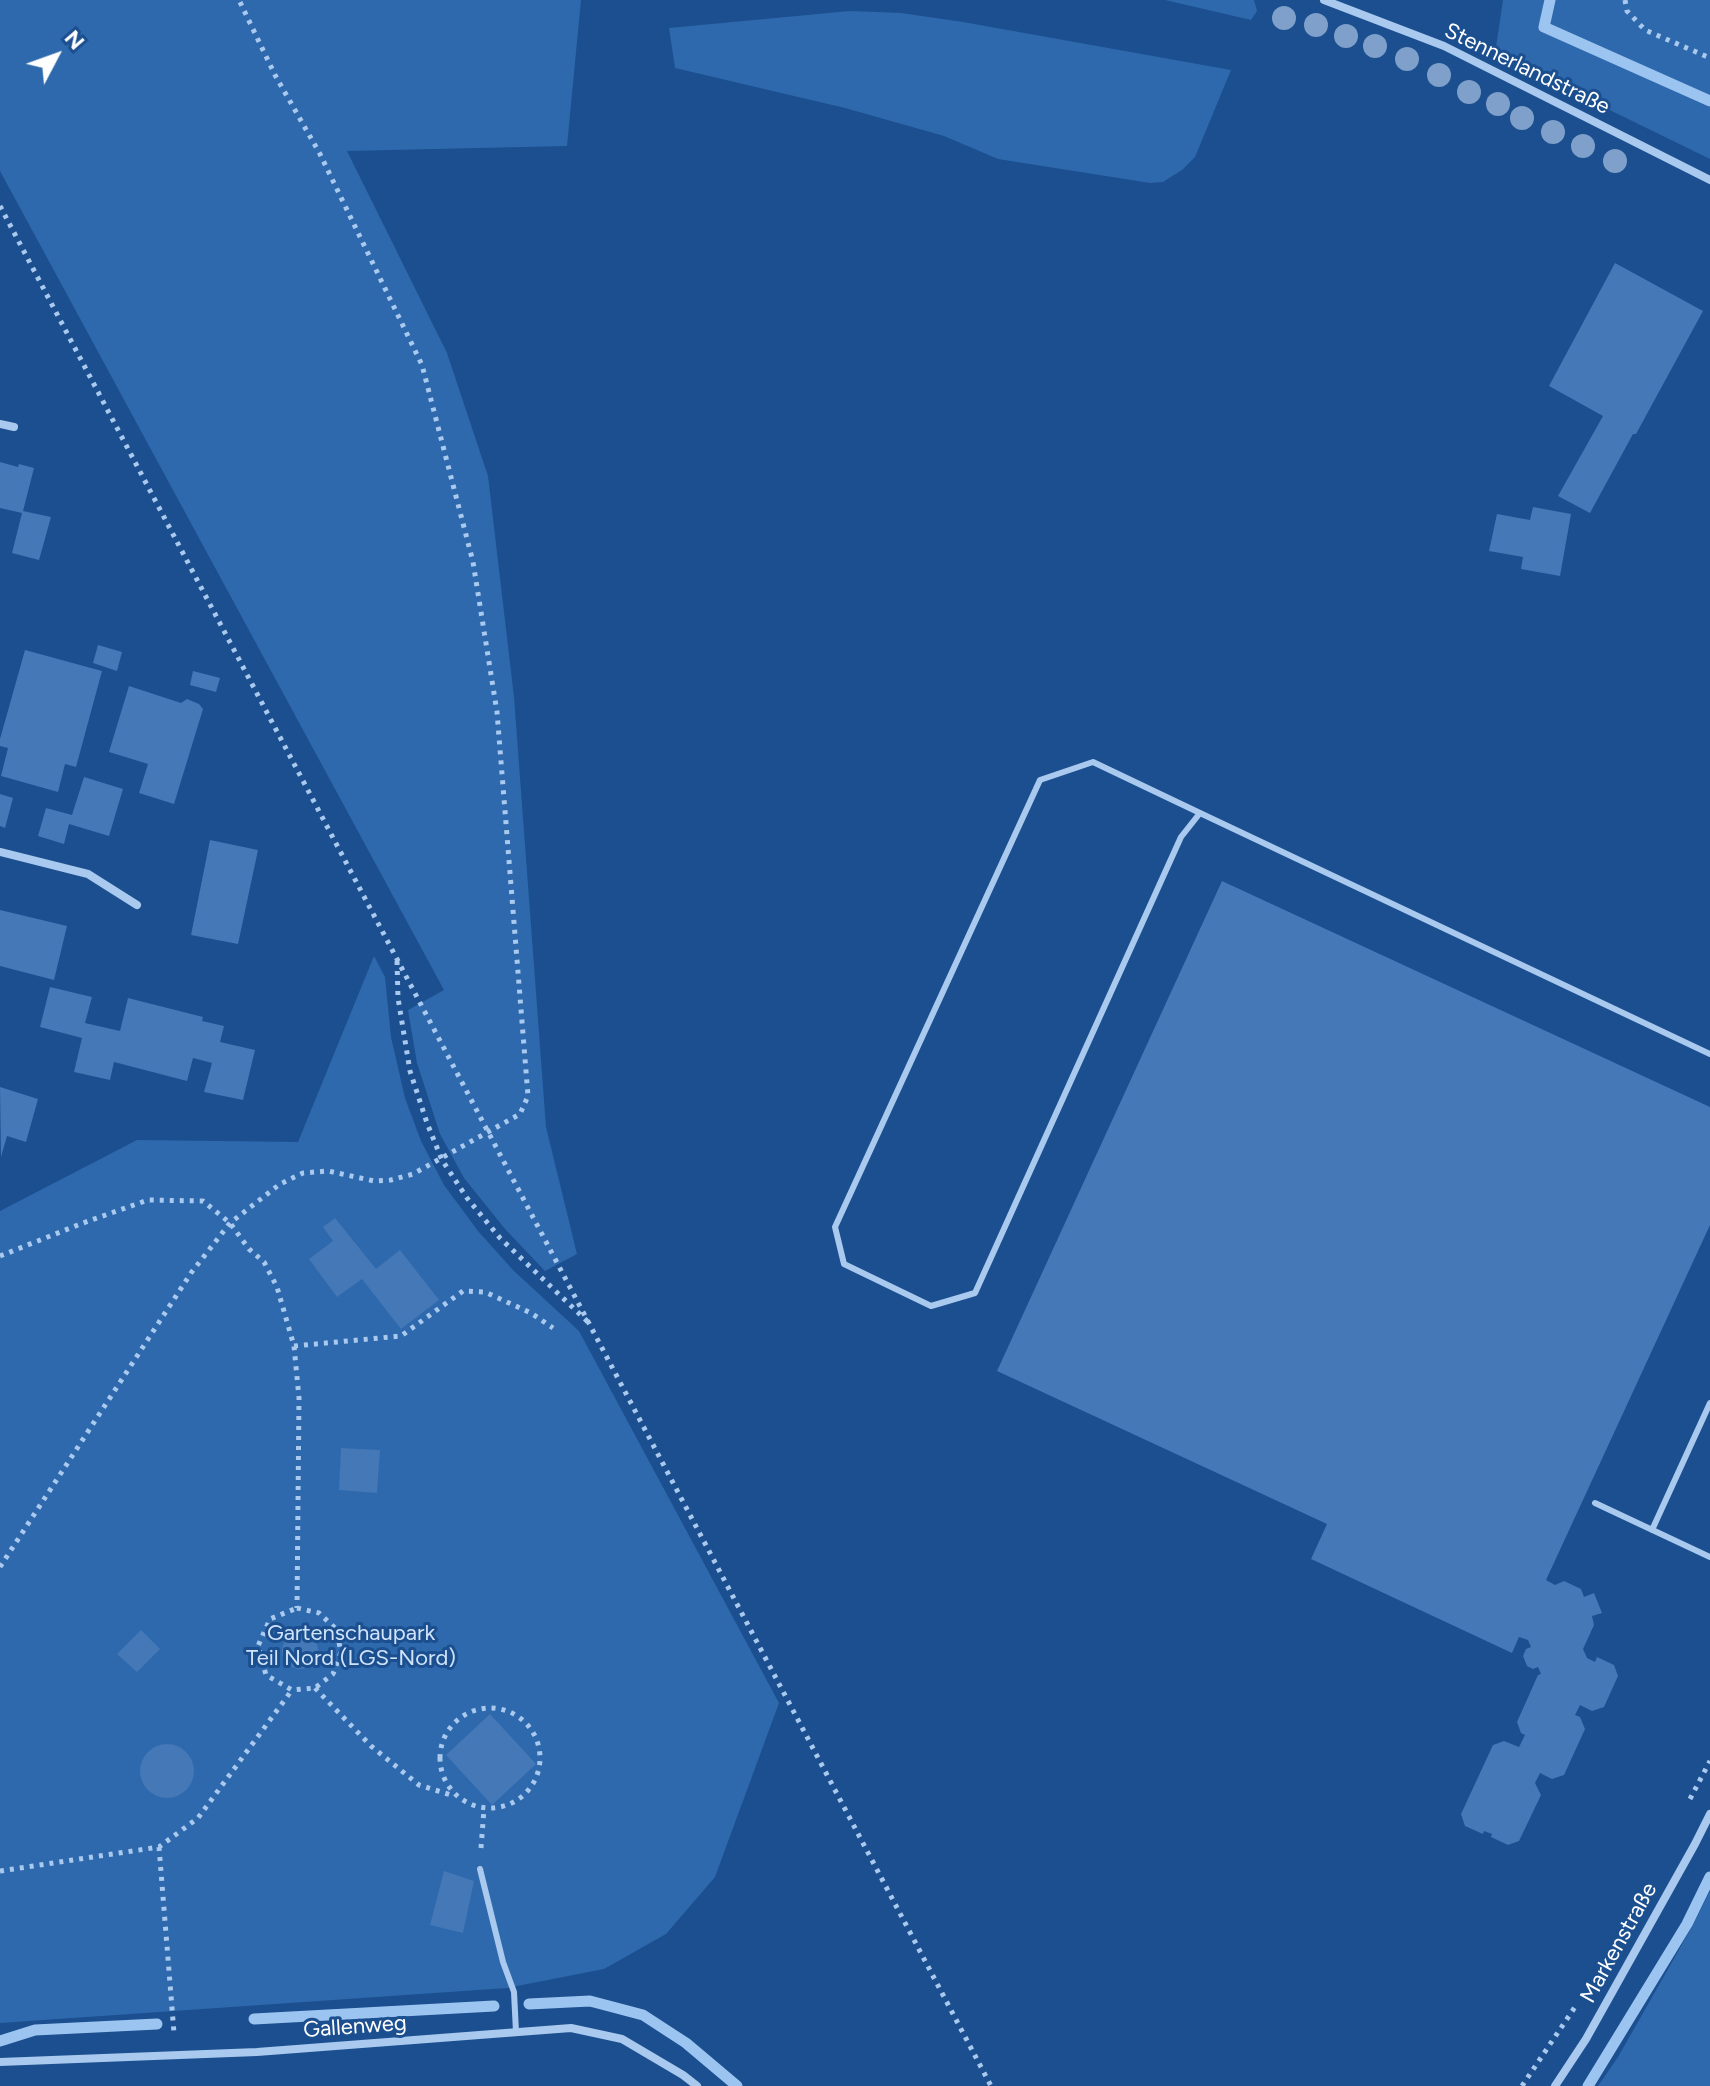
<!DOCTYPE html>
<html>
<head>
<meta charset="utf-8">
<style>
  body { margin:0 }
  #map { position:relative; width:1710px; height:2086px; overflow:hidden; background:#1b4f8f; font-family:Figtree,sans-serif }
  canvas { display:block }
  .north { position:absolute; left:16px; top:16px; width:80px; height:80px; -webkit-text-stroke:6px #1b4f8f; paint-order:stroke; rotate:49deg; font-size:22px; font-weight:700; line-height:32px; text-align:center; color:#fff }
  .north::after { content:''; display:block; margin:auto; width:28px; height:36px; background:#fff; clip-path:polygon(50% 0,100% 100%,50% 72%,0 100%) }
</style>
</head>
<body>
<div id="map">
<canvas width="1710" height="2086"></canvas>
<div class="north">N</div>
</div>
<script>
const g = document.querySelector('canvas').getContext('2d');
g.lineJoin = 'round';
function fillPath(path, color) { g.fillStyle = color; g.fill(path, 'evenodd'); }
const shape = rows => new Path2D(rows.map(r => 'M' + r).join(''));
function strokePath(path, color, width, dash) { g.strokeStyle = color; g.lineWidth = width; g.lineCap = dash ? 'butt' : 'round'; g.setLineDash(dash || []); g.stroke(path); }
function write(font, color, halo, rows, align = 'center') {
  g.font = font + ' Figtree,sans-serif'; g.lineWidth = 6; g.setLineDash([]); g.textBaseline = 'middle'; g.strokeStyle = halo; g.fillStyle = color; for (const [text, x, y, turn = 0] of rows) {
    g.save(); g.translate(x, y); g.rotate((+turn || 0) * Math.PI / 180); g.textAlign = isNaN(turn) ? turn : align; if (halo) g.strokeText(text, 0, 0); g.fillText(text, 0, 0); g.restore();
  }
}
const green = shape([
  [0,0,581,0,567,146,347,151,447,353,488,476,514,697,546,1127,577,1254,545,1271,505,1229,464,1178,440,1134,417,1063,408,1010,444,990,0,171],
  [1165,0,1254,0,1257,11,1251,20],
  [1503,0,1710,0,1710,159,1495,54],
  [850,11,901,13,963,22,1231,70,1195,157,1182,170,1163,182,1150,183,998,159,944,136,845,108,675,68,669,28],
  [374,956,385,977,391,1037,405,1098,421,1141,444,1185,478,1231,513,1270,579,1331,779,1703,715,1877,666,1934,604,1969,507,1988,0,2023,0,1211,137,1140,298,1142],
  [1710,1891,1710,2086,1598,2086,1618,2057,1693,1925]
]);
const stream = shape([
  [1550,0,1544,27,1710,101],
  [529,2004,590,2001,643,2015,686,2043,737,2086],
  [254,2019,494,2006],
  [0,2041,35,2030,157,2024],
  [1588,2086,1687,1924,1710,1877]
]);
const building = shape([
  [1615,263,1703,311,1636,434,1633,434,1590,513,1558,496,1603,416,1549,386],
  [0,462,18,467,19,464,34,468,23,511,51,517,39,560,12,553,22,513,0,508],
  [1533,507,1571,514,1560,576,1521,569,1523,557,1489,551,1497,514,1530,520],
  [98,645,122,652,117,671,93,663],
  [25,650,102,671,76,767,65,764,58,792,1,776,8,748,0,746,0,739],
  [193,671,220,678,216,692,190,685],
  [129,686,181,703,187,699,199,704,203,709,174,804,139,793,148,764,109,752],
  [84,777,123,789,109,836,69,824,64,844,38,836,46,808,72,815],
  [0,794,13,798,5,828,0,826],
  [210,840,258,850,238,944,191,935],
  [1222,881,1710,1107,1710,1225,1546,1580,1555,1585,1564,1581,1581,1589,1584,1597,1594,1593,1602,1613,1592,1616,1594,1625,1583,1649,1587,1658,1595,1662,1597,1657,1614,1665,1618,1676,1604,1707,1592,1711,1580,1705,1575,1715,1580,1717,1585,1729,1564,1775,1552,1779,1540,1773,1535,1783,1541,1795,1519,1841,1508,1845,1491,1837,1492,1834,1484,1831,1483,1834,1465,1826,1461,1814,1493,1745,1504,1741,1519,1747,1525,1735,1521,1733,1517,1722,1538,1675,1541,1674,1538,1667,1533,1669,1527,1666,1523,1656,1526,1649,1531,1647,1528,1640,1519,1637,1512,1653,1311,1559,1327,1524,997,1371],
  [0,910,67,926,54,980,0,966],
  [50,987,92,997,85,1023,120,1031,128,998,203,1017,202,1021,224,1026,220,1042,255,1050,243,1100,204,1092,212,1063,193,1058,187,1081,114,1062,110,1080,74,1072,82,1038,40,1027],
  [0,1087,38,1099,26,1142,7,1136,1,1157],
  [335,1218,376,1269,400,1250,439,1300,401,1329,362,1279,337,1297,309,1259,333,1241,323,1227],
  [341,1448,380,1450,377,1493,339,1490],
  [141,1630,160,1649,137,1672,117,1654],
  '282 1651a18 18 0 1 1 36 0a18 18 0 1 1-36 0Z',
  [490,1714,536,1764,492,1805,446,1755],
  '140 1771a27 27 0 1 1 54 0a27 27 0 1 1-54 0Z',
  [444,1871,474,1881,463,1933,430,1925]
]);
const path = shape([
  [1625,0,1627,11,1645,30,1710,58],
  [0,206,991,2086],
  [0,1256,83,1223,148,1200,203,1201,230,1223,249,1249,264,1262,277,1287,294,1346,299,1398,297,1608],
  [294,1346,401,1336,463,1291,485,1292,531,1313,553,1328],
  [0,1567,191,1273,230,1223,280,1184,303,1173,328,1171,374,1181,391,1180,413,1174,520,1114,528,1096,497,712,473,562,422,365,320,154,275,75,239,0],
  [297,1608,319,1613,336,1629,341,1652,333,1674,315,1688,292,1690,266,1675,258,1646,270,1619,297,1608],
  [315,1688,371,1746,419,1785,454,1796],
  '440 1758a50 50 0 1 1 100 0a50 50 0 1 1-100 0Z',
  [1690,1799,1710,1761],
  [159,1847,174,2033],
  [481,1848,484,1809],
  [0,1871,159,1847,198,1818,292,1690],
  [1522,2086,1575,2007]
]);
const lane = shape([
  [1200,813,1181,837,975,1293,931,1306,844,1264,835,1227,1040,780,1093,762,1200,813,1710,1054],
  [1595,1503,1710,1557],
  [1652,1530,1710,1403],
  [480,1869,503,1962,514,1992,516,2032]
]);
const street = shape([
  [1324,0,1444,46,1710,180],
  [0,424,14,427],
  [0,852,88,874,137,905],
  [0,2062,257,2052,571,2028,622,2039,683,2075,697,2086],
  [1555,2086,1586,2039,1695,1844,1710,1814]
]);
const pathBridge = shape([
  [397,961,398,998,410,1071,427,1123,442,1160,467,1198,500,1238,588,1322]
]);
const trees = [
  [1284,18],
  [1316,25],
  [1346,36],
  [1375,46],
  [1407,59],
  [1439,75],
  [1469,92],
  [1498,104],
  [1522,118],
  [1553,132],
  [1583,146],
  [1615,161]
];
const streetNames = [
  ["Stennerlandstraße",1527,69,26],
  ["Markenstraße",1619,1943,-61],
  ["Gallenweg",355,2027,-4]
];
const parkNames = [
  ["Gartenschaupark",351,1634],
  ["Teil Nord (LGS-Nord)",351,1659]
];
fillPath(green, '#2e69ad');
strokePath(stream, '#9cc4f0', 11);
fillPath(building, '#4478b7');
strokePath(path, '#a9c9ee', 5, [4, 6]);
strokePath(lane, '#a9c9ee', 6);
strokePath(street, '#a9c9ee', 8);
strokePath(pathBridge, '#a9c9ee', 5, [4, 6]);
g.fillStyle = '#7ea0ca';
for (const [x, y] of trees) { g.beginPath(); g.arc(x, y, 12, 0, 2 * Math.PI); g.fill(); }
write('22px', '#fff', '#1b4f8f', streetNames);
write('22px', '#cfe3fa', '#1b4f8f', parkNames);
</script>
</body>
</html>
